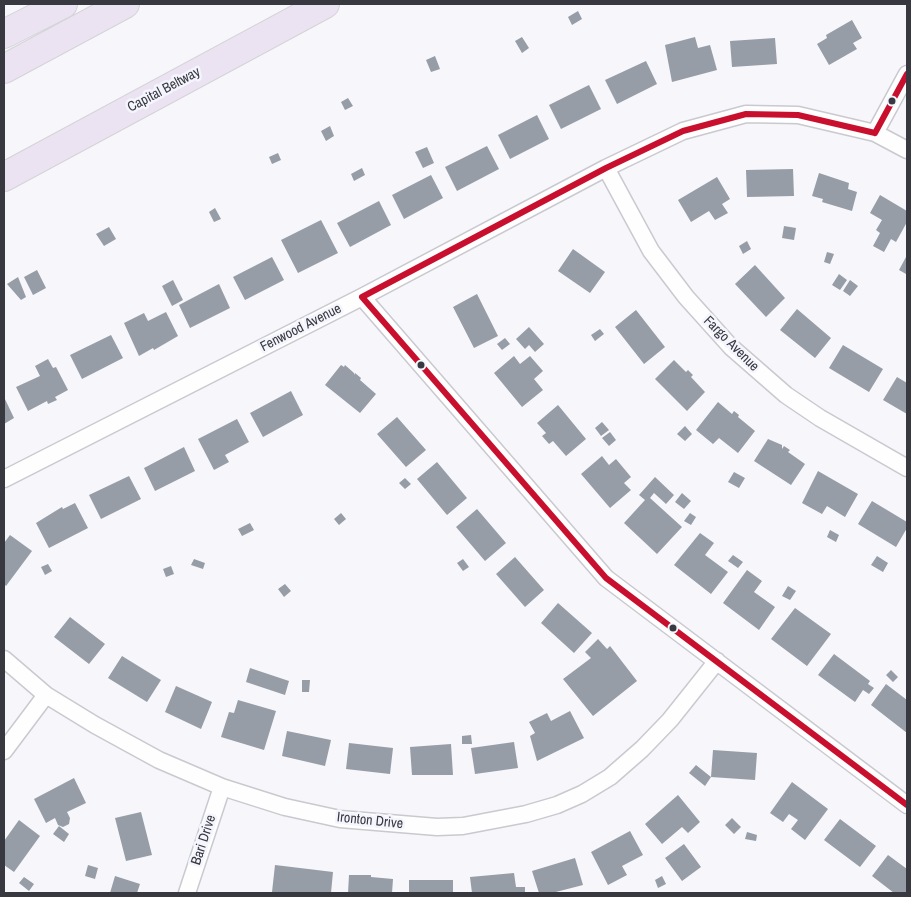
<!DOCTYPE html>
<html>
<head>
<meta charset="utf-8">
<style>
  body { margin:0 }
  #map { position:relative; width:911px; height:897px; overflow:hidden; background:#f6f6fb; font-family:"Archivo Narrow",sans-serif }
  canvas { display:block }
  .frame { position:absolute; inset:0; border:5px solid #373840; pointer-events:none }
</style>
</head>
<body>
<div id="map">
<canvas width="911" height="897"></canvas>
<div class="frame"></div>
</div>
<script>
const g = document.querySelector('canvas').getContext('2d');
g.lineJoin = 'round';
function fillPath(path, color) { g.fillStyle = color; g.fill(path, 'evenodd'); }
const shape = rows => new Path2D(rows.map(r => 'M' + r).join(''));
function strokePath(path, color, width, dash) { g.strokeStyle = color; g.lineWidth = width; g.lineCap = dash ? 'butt' : 'round'; g.setLineDash(dash || []); g.stroke(path); }
function write(font, color, halo, rows, align = 'center') {
  g.font = font + ' "Archivo Narrow",sans-serif'; g.lineWidth = 5; g.setLineDash([]); g.textBaseline = 'middle'; g.strokeStyle = halo; g.fillStyle = color; for (const [text, x, y, turn = 0] of rows) {
    g.save(); g.translate(x, y); g.rotate((+turn || 0) * Math.PI / 180); g.textAlign = isNaN(turn) ? turn : align; if (halo) g.strokeText(text, 0, 0); g.fillText(text, 0, 0); g.restore();
  }
}
const building = shape([
  [578,11,582,19,572,25,568,17],
  [852,20,862,38,853,43,857,49,829,65,817,44,827,38,826,35],
  [522,37,529,48,522,53,515,41],
  [695,37,698,48,710,45,717,70,672,82,665,45],
  [775,38,777,64,732,67,730,41],
  [435,56,440,69,431,72,426,60],
  [646,61,657,84,617,104,605,80],
  [589,85,601,109,561,129,549,105],
  [348,98,353,106,345,110,341,102],
  [537,115,549,139,510,159,498,135],
  [330,126,334,136,326,141,321,131],
  [487,146,499,169,457,191,445,167],
  [427,147,434,163,423,168,415,152],
  [278,153,281,160,272,164,269,157],
  [362,168,365,175,354,181,351,174],
  [793,169,794,196,747,197,746,170],
  [819,173,849,183,848,189,857,192,852,211,822,202,823,199,812,196],
  [431,175,443,198,404,219,392,195],
  [717,177,730,199,722,204,728,213,715,220,709,211,691,222,678,200],
  [880,195,907,211,907,222,896,242,891,239,884,252,873,246,880,233,876,230,882,220,870,213],
  [379,201,391,225,350,247,337,223],
  [215,208,221,219,214,222,209,212],
  [321,220,338,253,298,273,281,240],
  [784,226,796,228,794,240,782,238],
  [109,227,116,239,104,246,96,234],
  [747,241,751,249,743,254,739,246],
  [573,249,605,272,590,293,558,271],
  [827,252,834,254,830,264,824,262],
  [272,257,284,280,245,300,233,277],
  [906,257,907,271,906,274,899,270],
  [755,265,785,298,766,317,735,284],
  [37,270,46,288,33,295,24,277],
  [839,274,847,280,840,290,832,285],
  [18,277,26,297,21,300,7,284],
  [173,280,183,300,172,306,162,286],
  [850,280,858,286,850,296,843,291],
  [219,284,230,308,190,328,179,305],
  [477,294,498,336,474,348,453,307],
  [797,309,831,338,815,358,780,330],
  [636,310,665,347,644,364,615,327],
  [166,312,178,336,154,350,153,348,139,356,124,323,144,313,148,321],
  [529,327,544,344,535,352,529,345,525,349,516,339],
  [600,329,604,334,595,341,591,335],
  [111,335,123,358,82,379,70,355],
  [505,338,510,344,502,350,497,344],
  [843,345,883,369,869,392,829,368],
  [514,356,520,364,530,356,543,371,534,379,543,390,522,407,494,373],
  [48,359,53,368,56,367,68,390,55,397,57,400,48,404,47,401,28,411,16,387,40,376,35,366],
  [674,360,686,372,688,370,693,375,691,377,705,392,687,411,655,379],
  [341,365,344,367,345,365,354,373,354,375,355,373,361,378,360,380,376,394,360,413,325,385],
  [897,377,907,383,907,414,883,400],
  [291,391,303,415,263,437,250,413],
  [4,397,14,418,4,424],
  [718,402,732,414,734,411,739,415,738,417,755,431,738,453,719,438,713,444,696,430],
  [558,405,586,439,566,456,553,441,549,444,542,436,546,433,537,423],
  [397,417,426,450,406,467,377,434],
  [237,419,249,442,225,455,229,462,214,470,198,439],
  [602,422,609,430,601,436,595,428],
  [685,426,692,434,685,441,677,434],
  [610,432,616,440,609,446,602,438],
  [768,439,782,445,782,449,784,446,790,450,788,452,805,464,791,485,754,461],
  [184,447,195,471,155,491,144,468],
  [602,456,609,465,616,459,631,477,624,483,631,490,610,508,581,474],
  [437,462,467,498,447,515,417,479],
  [818,471,858,494,845,517,827,506,822,514,802,503],
  [734,472,745,478,739,488,728,482],
  [129,476,141,499,101,519,89,495],
  [655,477,674,495,666,504,654,493,650,498,682,527,657,554,624,523,645,500,639,495],
  [405,478,411,484,405,489,399,483],
  [682,493,691,501,684,509,675,502],
  [872,501,907,522,907,528,896,547,858,524],
  [75,503,88,528,49,548,36,523,62,507,63,509],
  [477,509,506,543,485,561,456,527],
  [341,513,346,519,339,525,334,519],
  [690,513,696,517,691,525,684,521],
  [250,523,254,530,242,536,238,529],
  [830,530,839,535,836,542,827,537],
  [700,533,714,543,705,555,728,572,711,594,674,565],
  [10,535,32,551,6,586,4,584,4,543],
  [733,555,743,562,738,568,728,561],
  [877,556,888,563,883,572,871,565],
  [515,557,544,590,525,607,496,574],
  [194,559,205,563,203,569,191,565],
  [463,559,469,567,463,571,457,563],
  [48,564,52,571,45,575,41,567],
  [171,566,174,574,166,577,163,569],
  [747,570,762,581,754,592,775,607,759,630,723,603],
  [285,584,291,591,284,597,278,589],
  [788,586,796,591,790,600,782,596],
  [558,603,592,633,574,653,541,623],
  [795,608,831,634,807,666,771,639],
  [70,617,105,644,89,664,54,637],
  [598,639,607,649,610,646,637,681,593,716,563,679,591,658,585,652],
  [834,654,870,681,868,684,874,688,869,694,863,690,855,702,818,675],
  [122,656,161,680,147,702,108,678],
  [250,668,289,681,285,695,246,682],
  [891,670,898,677,893,682,886,675],
  [302,680,310,680,309,692,302,692],
  [886,684,907,700,907,733,871,705],
  [176,686,212,702,201,729,165,712],
  [238,700,276,711,264,750,221,737,229,712,234,713],
  [570,711,584,738,537,761,530,736,535,733,529,722,547,713,551,721],
  [287,731,331,740,325,766,282,756],
  [471,735,472,744,462,744,462,736],
  [514,742,518,768,475,774,471,748],
  [349,743,393,748,390,774,346,769],
  [451,744,453,775,412,775,410,747],
  [713,750,757,753,755,780,711,777],
  [696,765,711,777,705,786,689,773],
  [74,778,86,803,67,812,70,818,69,824,63,827,58,825,55,818,46,823,34,799],
  [792,782,828,809,805,840,791,829,798,820,789,814,783,822,770,813],
  [678,795,700,822,688,833,682,827,662,844,645,824],
  [141,812,152,855,126,861,115,818],
  [732,818,741,827,734,834,725,825],
  [840,819,876,846,860,867,824,840],
  [19,820,40,836,14,872,4,865,4,841],
  [59,826,69,834,64,842,53,834],
  [630,831,643,855,622,866,627,875,608,885,591,852],
  [747,832,757,835,756,841,745,839],
  [684,844,701,867,682,881,665,858],
  [888,855,907,869,907,893,894,893,872,876],
  [575,858,583,885,552,893,539,893,532,871],
  [88,865,98,868,95,879,85,876],
  [275,865,333,872,331,893,272,892],
  [514,873,516,887,525,887,525,893,472,893,470,877],
  [349,875,371,875,371,877,393,879,392,893,348,893],
  [115,876,140,884,137,893,110,893],
  [662,876,666,884,658,888,655,880],
  [24,877,34,884,29,891,19,883],
  [409,880,453,880,453,893,409,893]
]);
const street = shape([
  [875,133,907,74],
  [606,168,651,251,686,297,731,347,786,395,820,418,907,468],
  [362,297,606,578,907,805],
  [4,479,362,297,606,168,683,131,746,114,798,115,875,133,907,150],
  [4,659,46,695,95,725,159,760,222,787,285,807,340,819,437,827,463,826,526,814,557,805,582,794,610,777,642,749,670,720,717,661],
  [4,751,46,695],
  [187,893,222,787]
]);
const highway = shape([
  [4,34,63,4],
  [4,69,125,4],
  [4,177,325,4]
]);
const bus1 = shape([
  [875,133,907,74],
  [362,297,606,578,907,805],
  [362,297,606,168,683,131,746,114,798,115,875,133]
]);
const markers = [
  [892,101,4.5,"#373840"],
  [421,365,4.5,"#373840"],
  [673,628,4.5,"#373840"]
];
const streetNames = [
  ["Capital Beltway",164,90,-28],
  ["Fenwood Avenue",301,328,-27],
  ["Fargo Avenue",731,344,45],
  ["Ironton Drive",370,821,6],
  ["Bari Drive",204,840,-72]
];
fillPath(building, '#969da6');
strokePath(street, '#c9c9cf', 19);
strokePath(highway, '#d4d4d7', 30);
strokePath(street, '#fefefe', 16);
strokePath(highway, '#ebe3f2', 28);
strokePath(bus1, '#c8102e', 6);
for (const [x, y, r, color] of markers) { const dot = new Path2D(); dot.arc(x, y, r, 0, 2 * Math.PI); g.fillStyle = color; g.fill(dot); strokePath(dot, '#f4f5fd', 2); }
write('14px', '#373840', '#f4f5fd', streetNames);
</script>
</body>
</html>
